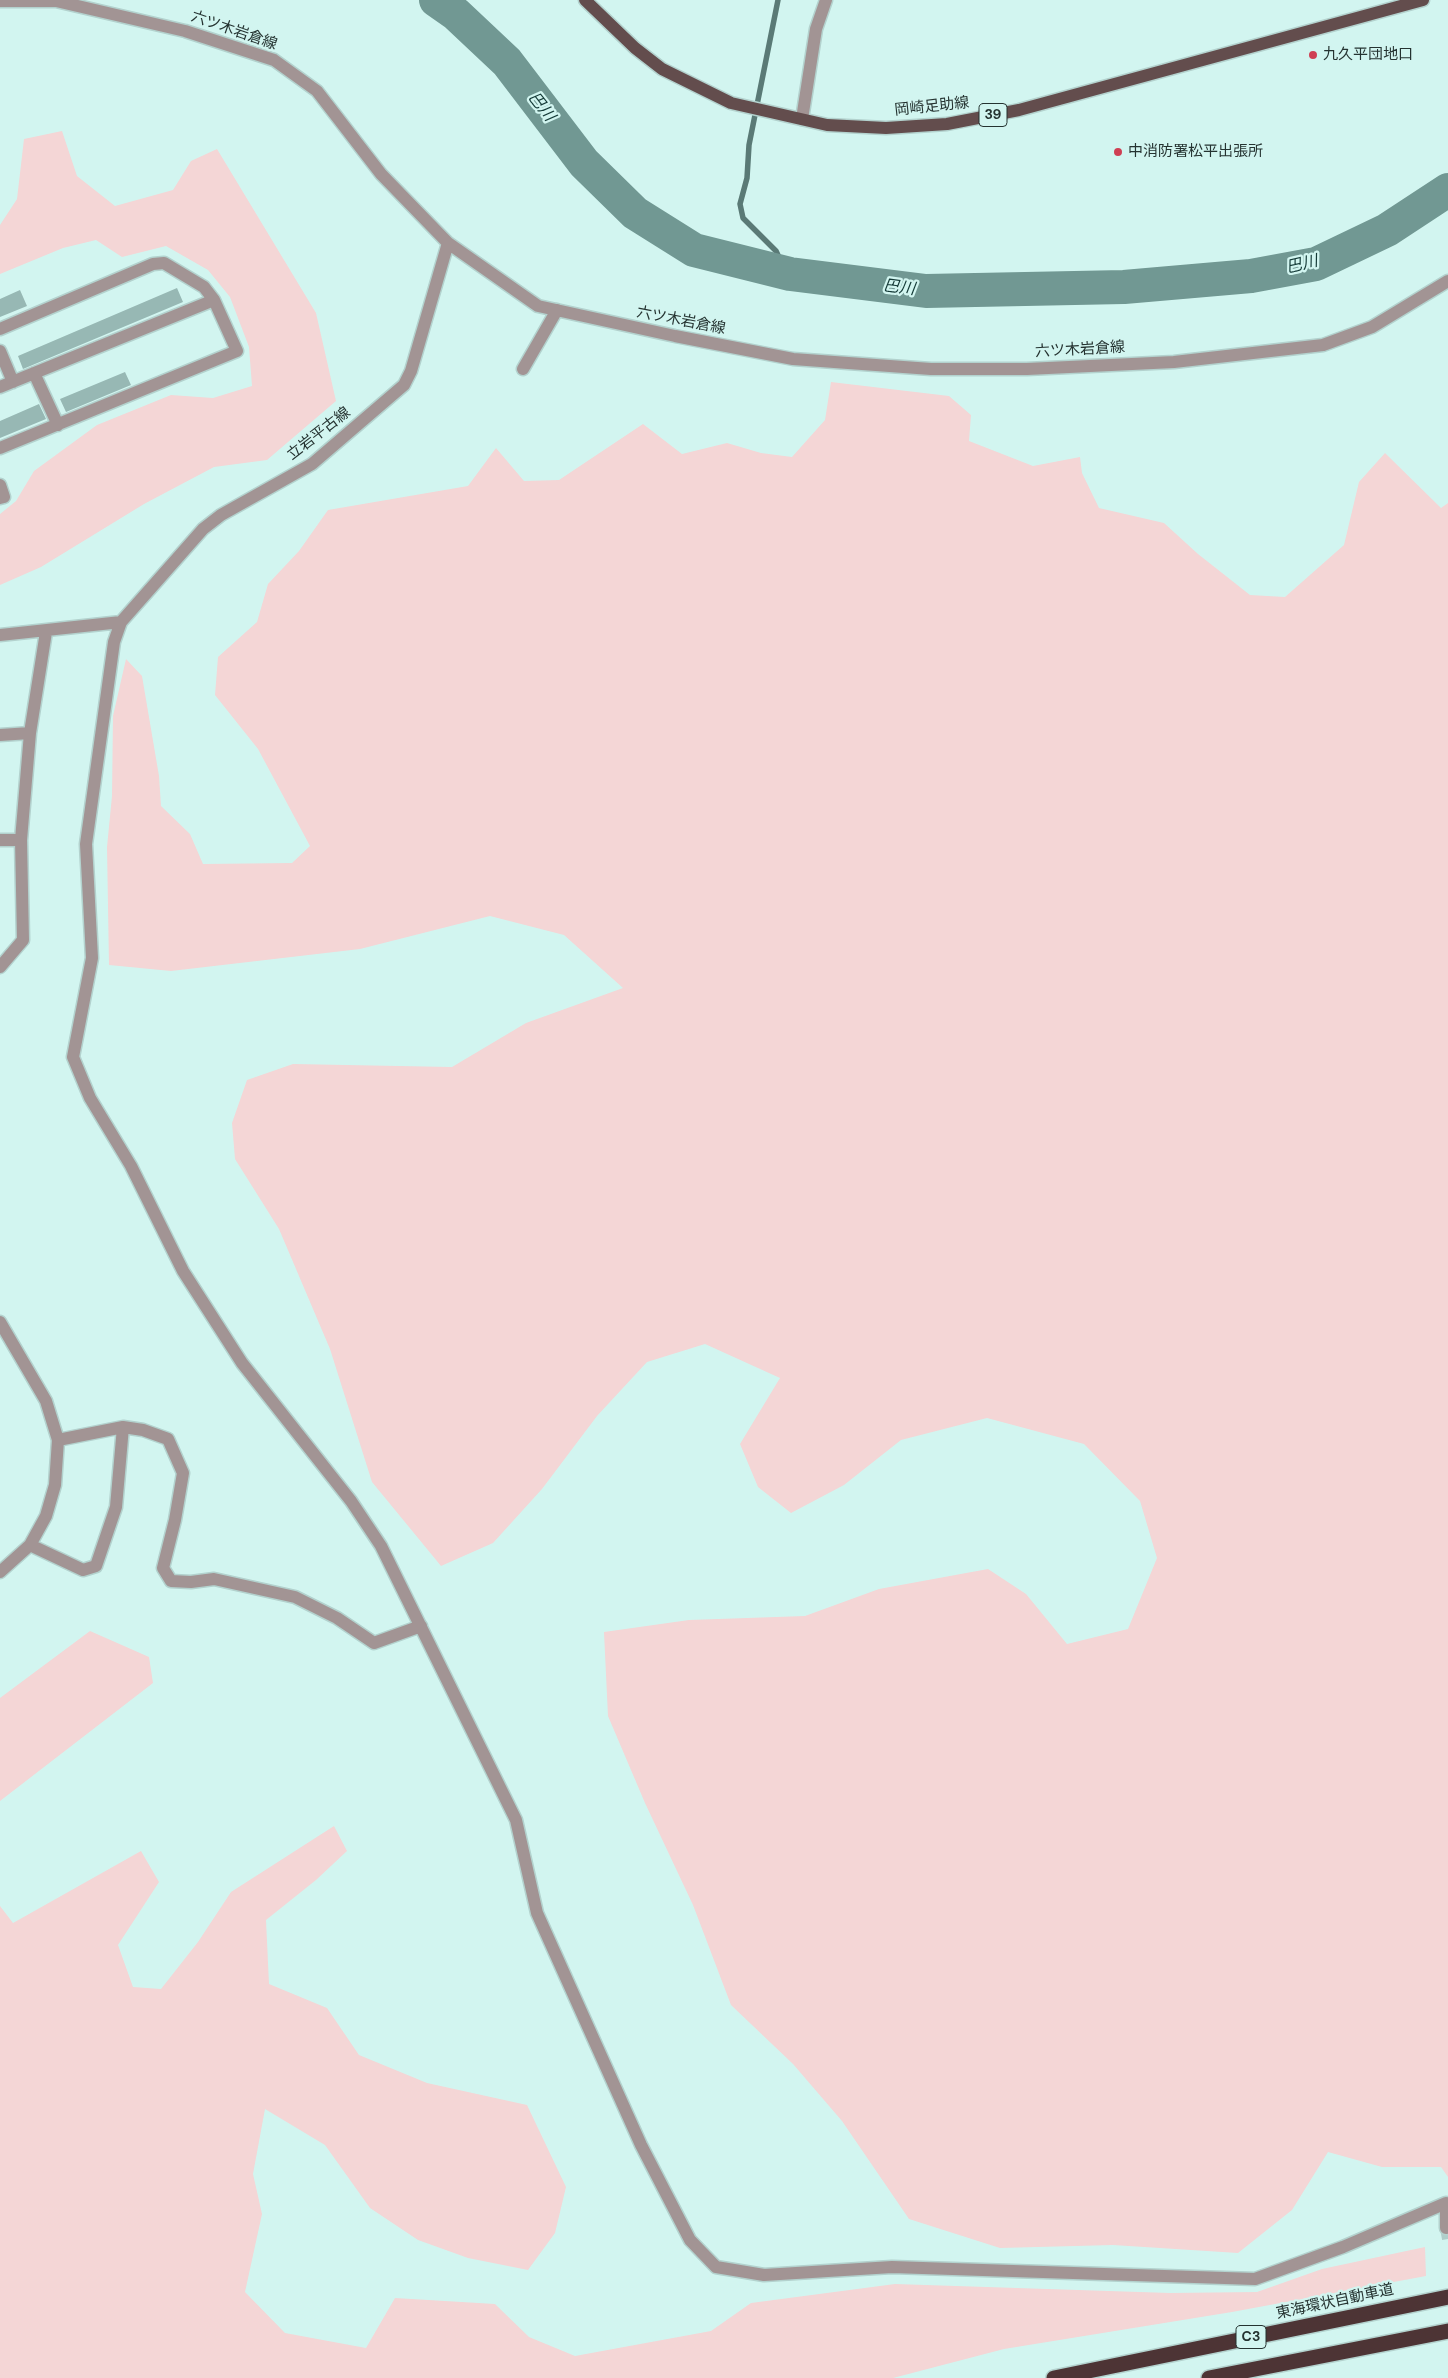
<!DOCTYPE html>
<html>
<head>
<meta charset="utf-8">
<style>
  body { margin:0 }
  canvas { display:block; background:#d2f5f0 }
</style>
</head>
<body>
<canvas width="1448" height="2378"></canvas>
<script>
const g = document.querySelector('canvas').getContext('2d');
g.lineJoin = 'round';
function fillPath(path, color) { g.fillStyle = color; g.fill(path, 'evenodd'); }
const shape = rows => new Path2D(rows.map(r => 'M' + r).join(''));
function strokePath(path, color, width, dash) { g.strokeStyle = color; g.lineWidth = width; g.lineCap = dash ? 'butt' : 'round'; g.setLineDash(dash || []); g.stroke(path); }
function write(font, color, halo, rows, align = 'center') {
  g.font = font + ' "DM Sans","Noto Sans JP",sans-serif'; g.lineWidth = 4.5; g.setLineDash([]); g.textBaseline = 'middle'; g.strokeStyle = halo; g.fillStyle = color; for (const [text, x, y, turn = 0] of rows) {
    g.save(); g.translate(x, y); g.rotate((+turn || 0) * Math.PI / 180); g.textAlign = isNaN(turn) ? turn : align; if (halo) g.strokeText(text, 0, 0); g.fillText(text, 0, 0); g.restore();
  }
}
const green = shape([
  [62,131,77,176,115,206,173,190,191,161,217,149,316,313,336,401,267,460,214,467,144,504,41,567,0,585,0,514,16,501,34,471,97,425,171,395,213,398,252,386,249,347,230,297,208,270,166,246,122,257,96,240,63,248,0,274,0,225,17,199,24,139],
  [831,382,949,396,971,415,969,441,1033,466,1080,457,1082,473,1099,508,1164,523,1198,554,1250,595,1285,597,1344,545,1359,482,1385,453,1441,508,1448,503,1448,2177,1441,2167,1382,2167,1328,2152,1292,2210,1238,2253,1113,2245,1000,2248,909,2219,842,2121,793,2064,731,2005,693,1905,645,1803,608,1716,604,1632,689,1620,805,1616,879,1589,988,1569,1026,1594,1067,1644,1128,1629,1157,1558,1140,1501,1084,1444,987,1418,901,1440,844,1485,791,1513,758,1487,740,1444,780,1378,705,1344,647,1362,597,1416,542,1489,493,1543,441,1566,372,1482,330,1349,279,1229,235,1159,232,1123,247,1080,293,1064,452,1067,526,1023,623,988,564,935,490,916,360,949,171,971,109,965,107,847,112,796,113,716,126,659,142,676,159,776,161,806,190,834,203,864,292,863,310,846,258,749,215,695,218,657,257,622,268,584,299,551,328,510,468,486,496,448,524,481,559,480,643,424,682,454,727,443,761,453,792,457,825,420],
  [90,1631,149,1657,153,1683,0,1801,0,1698],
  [334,1826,347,1851,316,1880,266,1920,269,1984,327,2008,359,2055,427,2083,527,2105,566,2187,555,2233,528,2270,468,2258,418,2240,370,2208,325,2145,265,2109,253,2174,262,2214,245,2292,285,2333,366,2348,395,2298,495,2304,529,2337,575,2356,711,2331,751,2303,895,2284,1170,2293,1257,2292,1322,2269,1425,2247,1426,2276,1232,2312,1004,2349,893,2378,0,2378,0,1906,13,1923,141,1851,159,1882,118,1945,133,1987,161,1989,198,1942,231,1892]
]);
const stream = shape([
  [778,0,749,145,747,178,740,204,743,218,776,251,790,281]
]);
const river = shape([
  [436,0,456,14,507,62,584,163,635,213,694,250,790,274,926,291,1124,287,1251,276,1316,264,1387,230,1448,190]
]);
const building = shape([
  [177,288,183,302,23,369,18,356],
  [20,290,27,306,0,317,0,299],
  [125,372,131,385,66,412,60,399],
  [39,404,46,419,0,438,0,421]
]);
const minorTunnel = shape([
  [1446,2228,1448,2239]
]);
const minor = shape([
  [0,1,56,1,185,31,274,60,317,91,381,174,448,243,538,306,675,336,793,359,931,369,1027,369,1174,362,1323,345,1372,327,1448,281],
  [802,119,816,29,826,0],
  [448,243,411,371,404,385,312,464,221,515,203,529,121,622,114,642,86,844,92,958,73,1057,90,1098,131,1166,183,1271,242,1363,351,1501,381,1546,516,1820,537,1913,641,2145,690,2240,716,2267,764,2275,892,2267,1255,2279,1343,2247,1446,2203,1446,2228],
  [0,329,153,264,164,263,204,287,214,300,237,351,0,448],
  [0,351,13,382],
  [523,369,557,310],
  [34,373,58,425],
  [0,387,214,300],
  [0,485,4,497,0,498],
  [0,635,121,622],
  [0,735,30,733],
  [0,840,21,840],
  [0,967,23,940,21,840,30,733,46,632],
  [0,1322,46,1401,58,1440,55,1485,46,1516,30,1545,0,1572],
  [58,1440,123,1427,143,1430,168,1439,183,1473,175,1520,163,1568,171,1581,191,1582,214,1579,295,1597,337,1618,374,1643,421,1626],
  [30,1545,83,1570,96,1566,116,1507,123,1427]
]);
const primary = shape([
  [585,0,635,48,662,69,731,103,827,125,886,128,947,124,1019,110,1423,0]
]);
const motorway = shape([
  [1054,2378,1448,2297],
  [1209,2378,1448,2331]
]);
const markers = [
  [1313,55,5,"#cf3f53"],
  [1118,152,5,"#cf3f53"]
];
const shields = [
  [993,115,28],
  [1251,2337,30]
];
const shieldNames = [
  ["39",993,115],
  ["C3",1251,2337]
];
const streetNames = [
  ["六ツ木岩倉線",234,31,19],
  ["岡崎足助線",932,107,-6],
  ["六ツ木岩倉線",681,321,11],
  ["六ツ木岩倉線",1080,350,-3],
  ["立岩平古線",319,434,-38],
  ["東海環状自動車道",1335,2302,-12]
];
const poiNames = [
  ["九久平団地口",1323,55],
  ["中消防署松平出張所",1128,152]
];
const waterNames = [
  ["巴川",541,107,52],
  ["巴川",1302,265,-13],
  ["巴川",899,288,7]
];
fillPath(green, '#f4d6d6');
strokePath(stream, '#5a7a76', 5.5);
strokePath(river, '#719893', 34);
fillPath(building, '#97b8b4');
strokePath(minorTunnel, '#afceca', 12, [12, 6]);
strokePath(minor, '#b3d2ce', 15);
strokePath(primary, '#b3d2ce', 15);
strokePath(motorway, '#b3d2ce', 18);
strokePath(minor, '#a29494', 12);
strokePath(primary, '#634d4d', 12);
strokePath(motorway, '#4d3435', 15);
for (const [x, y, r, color] of markers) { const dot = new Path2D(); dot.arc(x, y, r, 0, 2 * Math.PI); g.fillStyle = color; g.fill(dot); strokePath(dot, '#d2f5f0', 2); }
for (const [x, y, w] of shields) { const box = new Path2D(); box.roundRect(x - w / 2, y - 11.5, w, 23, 4); g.fillStyle = '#d2f5f0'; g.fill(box); strokePath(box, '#253331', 1); }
write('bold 14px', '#253331', null, shieldNames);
write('15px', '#253331', '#d2f5f0', streetNames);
write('15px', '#253331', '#d2f5f0', poiNames, 'left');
write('italic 16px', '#133936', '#d2f5f0', waterNames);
</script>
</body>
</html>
